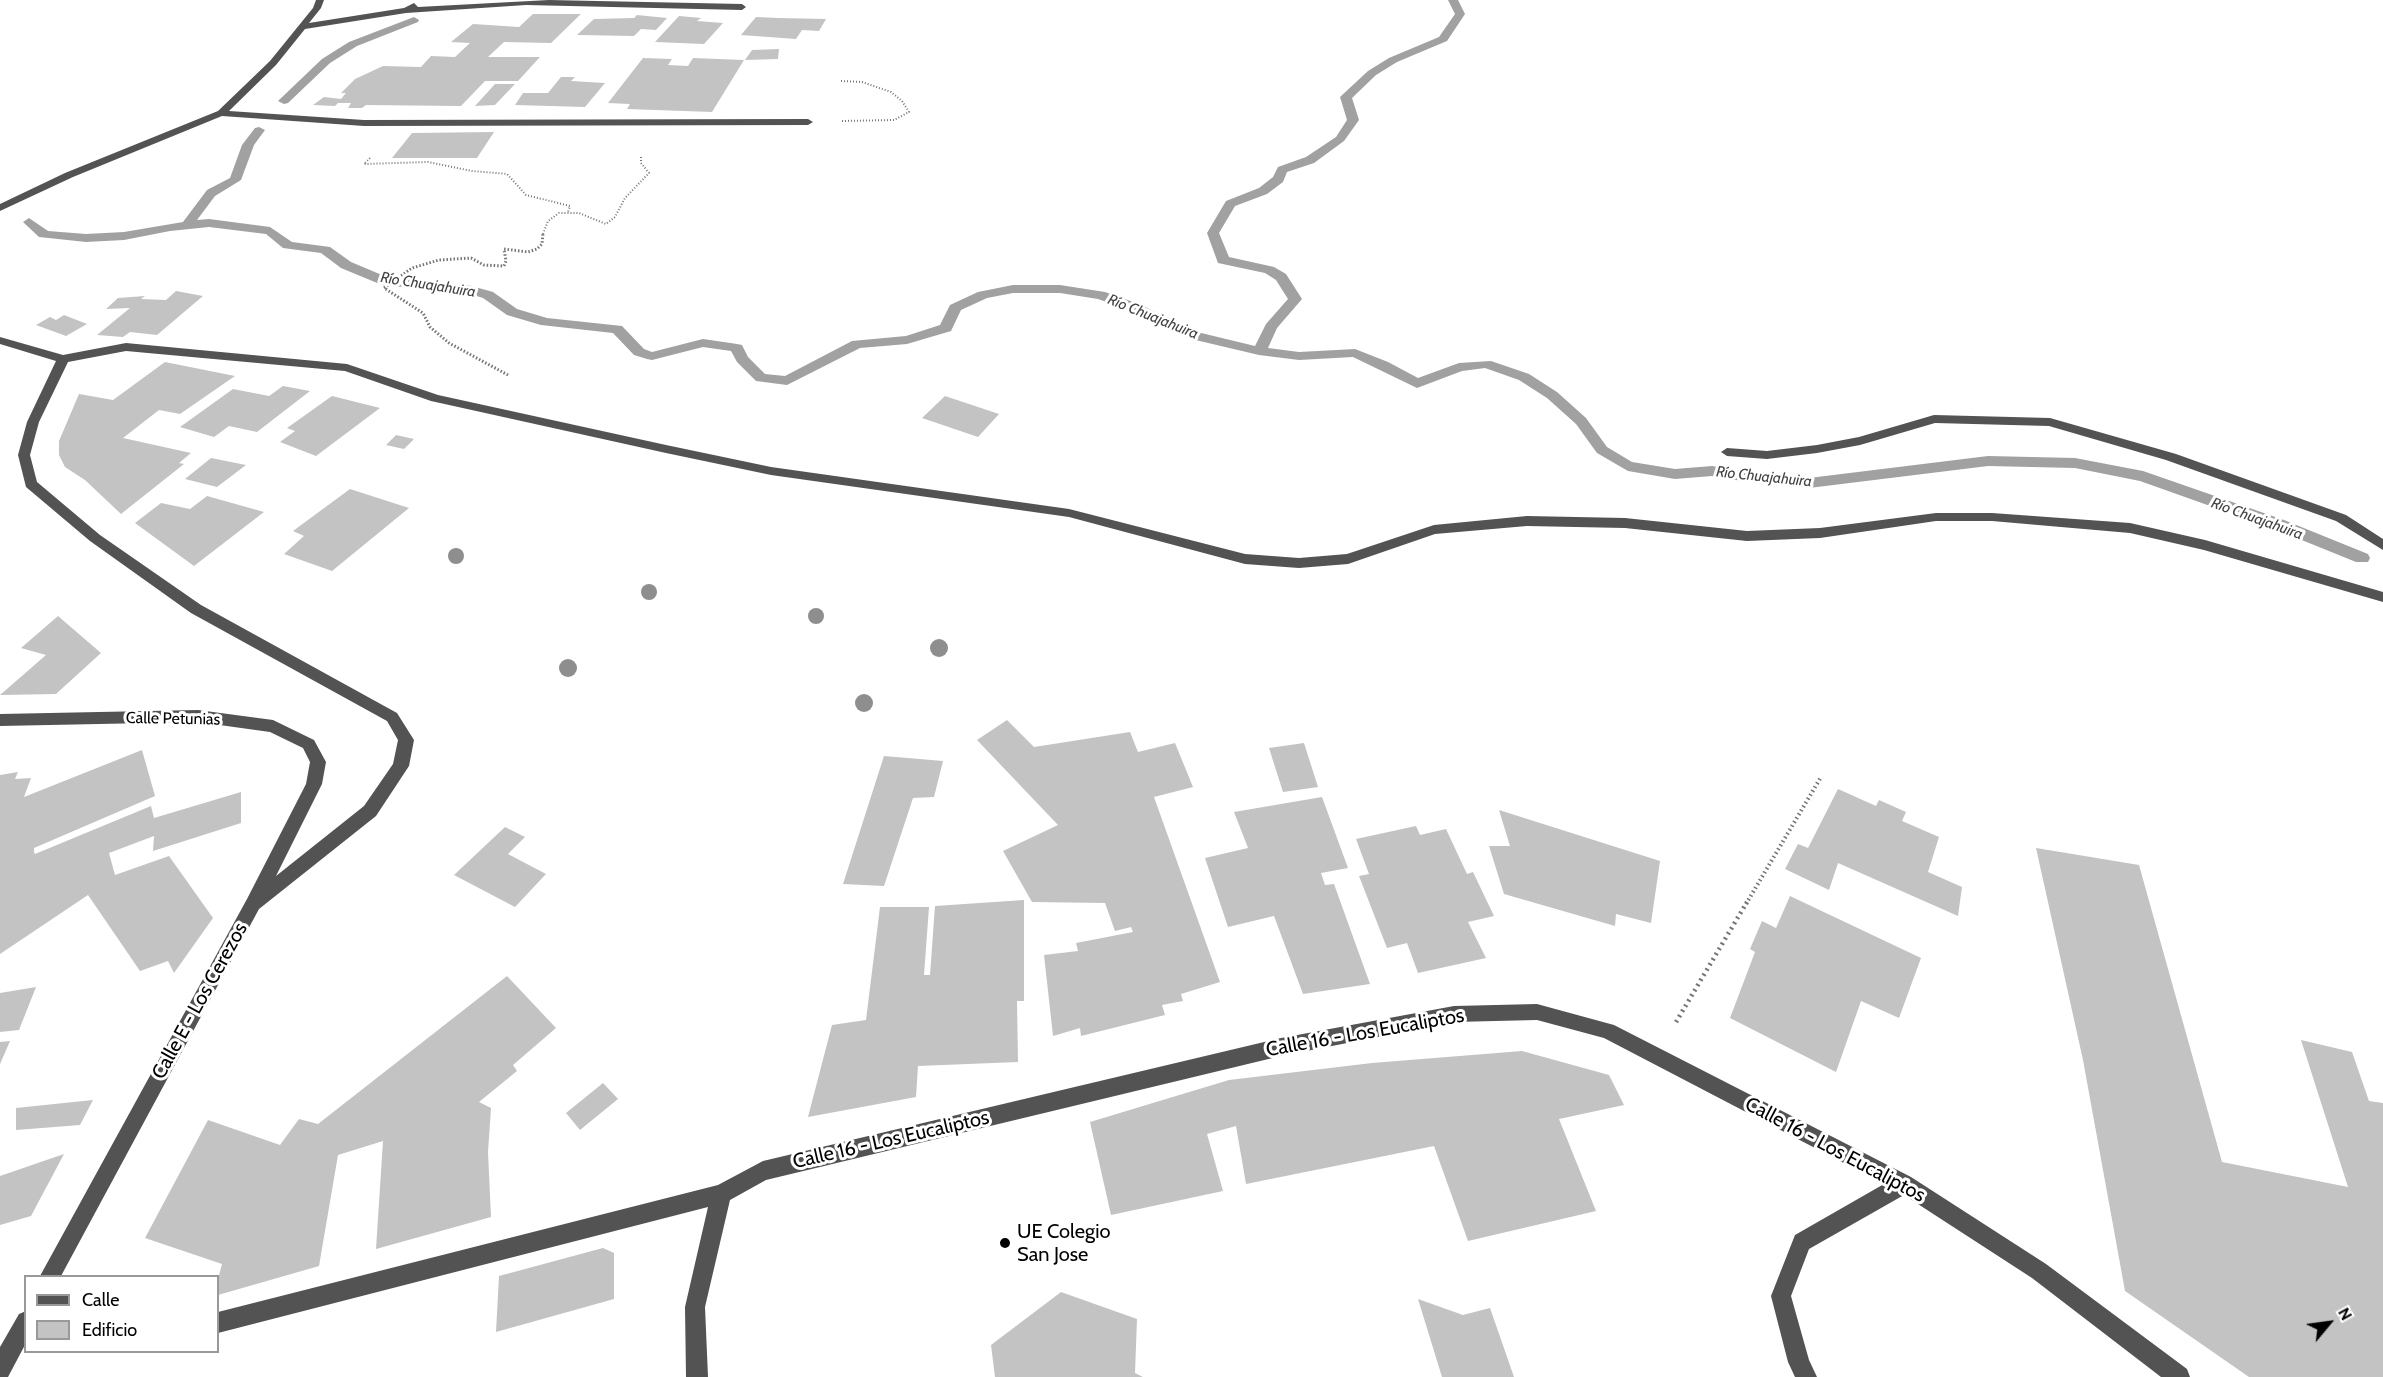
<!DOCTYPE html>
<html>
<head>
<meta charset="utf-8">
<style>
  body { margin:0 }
  #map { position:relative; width:2383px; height:1377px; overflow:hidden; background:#fff; font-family:Cabin,sans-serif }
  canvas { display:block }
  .legend { position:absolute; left:24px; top:1275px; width:195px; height:78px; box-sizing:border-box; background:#fff; border:2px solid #999; margin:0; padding:8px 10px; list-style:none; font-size:18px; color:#000 }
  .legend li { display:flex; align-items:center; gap:12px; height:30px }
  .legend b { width:30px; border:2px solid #999 }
  .north { position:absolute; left:2299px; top:1293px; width:60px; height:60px; -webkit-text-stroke:4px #fff; paint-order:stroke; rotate:61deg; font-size:16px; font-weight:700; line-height:24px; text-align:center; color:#000 }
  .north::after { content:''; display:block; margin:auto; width:21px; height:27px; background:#000; clip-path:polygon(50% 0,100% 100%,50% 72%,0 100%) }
</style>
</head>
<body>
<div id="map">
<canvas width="2383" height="1377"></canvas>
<ul class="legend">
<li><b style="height:8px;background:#535353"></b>Calle</li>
<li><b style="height:16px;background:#c3c3c3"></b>Edificio</li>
</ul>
<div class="north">N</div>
</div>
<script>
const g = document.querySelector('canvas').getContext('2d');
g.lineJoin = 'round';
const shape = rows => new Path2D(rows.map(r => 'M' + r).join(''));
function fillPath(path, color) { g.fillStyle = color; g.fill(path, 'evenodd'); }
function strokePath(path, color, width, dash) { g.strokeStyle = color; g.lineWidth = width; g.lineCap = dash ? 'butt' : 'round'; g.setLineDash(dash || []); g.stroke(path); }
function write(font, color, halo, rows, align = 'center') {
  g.font = font + ' Cabin,sans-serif'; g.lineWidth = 6; g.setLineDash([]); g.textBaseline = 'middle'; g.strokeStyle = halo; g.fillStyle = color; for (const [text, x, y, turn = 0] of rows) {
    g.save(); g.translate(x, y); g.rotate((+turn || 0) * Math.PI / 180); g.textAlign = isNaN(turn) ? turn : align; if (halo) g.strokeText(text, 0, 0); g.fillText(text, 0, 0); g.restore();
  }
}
const stream = shape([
  [1448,0,1458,0,1465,14,1447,41,1397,62,1376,75,1352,98,1359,120,1344,141,1314,163,1287,172,1283,182,1267,194,1235,206,1219,233,1229,257,1274,267,1286,274,1302,299,1277,328,1268,348,1299,352,1355,349,1388,362,1418,378,1459,363,1491,361,1529,374,1557,392,1586,418,1607,447,1632,462,1675,469,1712,466,1761,474,1809,478,1988,456,2075,458,2143,471,2284,520,2368,554,2370,558,2368,562,2356,562,2272,528,2140,481,2075,468,1988,466,1809,488,1761,484,1712,476,1675,479,1628,471,1597,453,1576,424,1547,398,1519,380,1485,368,1462,371,1417,388,1353,357,1299,360,1259,355,1187,338,1129,310,1098,299,1060,293,1013,293,987,298,961,310,951,331,907,344,860,348,787,385,756,381,737,362,731,351,703,347,652,360,647,359,634,355,613,333,541,325,507,315,483,298,467,293,382,285,341,268,321,253,283,248,266,234,209,227,170,231,124,240,86,242,39,237,23,222,29,218,48,231,86,234,124,232,183,222,207,190,230,178,242,145,255,128,259,127,265,130,254,145,241,180,215,196,197,220,209,219,270,227,292,242,330,247,351,262,389,278,468,285,493,292,517,309,547,318,622,326,644,349,652,352,703,339,737,344,742,345,748,357,765,374,785,376,852,341,906,336,940,325,950,305,978,292,1013,285,1060,285,1105,292,1139,304,1197,332,1255,346,1266,324,1288,299,1276,280,1265,273,1218,263,1207,233,1226,201,1259,188,1273,177,1278,167,1306,157,1336,137,1347,120,1340,97,1368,71,1389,58,1439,37,1455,14,1448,0],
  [414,17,419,20,418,22,357,46,330,63,288,103,284,104,278,101,322,59,349,42,414,17]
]);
const building = shape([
  [533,14,581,14,551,43,504,42,488,57,540,57,518,81,485,81,461,106,366,105,362,108,348,108,351,103,338,103,335,106,313,105,324,97,341,99,346,93,341,93,355,79,383,66,421,67,431,56,455,57,470,43,451,42,473,24,519,27],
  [637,15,667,18,656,30,641,29,634,36,577,35,594,19,634,18],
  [679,16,701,18,697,21,723,23,704,44,655,42],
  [756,17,778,18,826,19,819,31,802,30,796,39,741,35],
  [779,49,778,59,745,60,752,50],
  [643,58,672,59,668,65,688,66,693,58,744,60,712,112,627,109,630,104,608,103],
  [561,77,575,77,571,81,605,83,585,107,515,105,523,93,548,93],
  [495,84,515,84,495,105,475,106],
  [494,132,477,158,392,158,412,133],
  [176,291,203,296,157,335,130,332,123,337,97,335,130,308,106,309,118,298,145,296,141,299,166,300],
  [64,315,87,324,66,336,36,325,50,317,56,320],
  [165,362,235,376,180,414,159,410,123,438,191,453,179,463,184,464,121,514,85,480,65,467,59,455,59,441,79,394,113,400],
  [283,386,310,391,257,432,229,426,214,437,180,427,233,389,269,396],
  [332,396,380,408,316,456,280,442,295,431,287,428],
  [945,396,999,414,978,437,922,418],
  [396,435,414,439,404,449,386,445],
  [211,458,246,465,217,487,185,479],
  [350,489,409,508,332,571,284,554,304,536,293,531],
  [207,496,264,512,194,566,135,523,161,503,190,509],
  [58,616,101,653,56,694,0,695,46,655,21,648],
  [1007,720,1034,747,1130,732,1138,752,1175,743,1193,787,1154,797,1220,982,1181,994,1183,1001,1162,1005,1165,1015,1081,1036,1080,1028,1053,1036,1044,955,1078,951,1076,943,1133,932,1131,927,1115,931,1105,903,1032,902,1003,851,1058,825,977,740],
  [1304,743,1318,787,1283,792,1269,748],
  [142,750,155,796,34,848,34,852,35,854,151,806,154,818,241,792,241,823,153,851,154,836,109,853,115,875,169,856,213,918,174,973,168,961,140,971,88,895,0,954,0,775,18,772,15,779,31,778,24,797],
  [884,756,943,761,934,797,913,798,884,886,843,884],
  [1838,789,1876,806,1879,800,1906,812,1902,821,1939,837,1928,872,1962,887,1958,916,1838,863,1829,890,1785,869,1798,844,1808,848],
  [1322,797,1348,868,1321,873,1325,885,1334,884,1370,984,1303,994,1274,916,1228,927,1205,858,1248,848,1234,812],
  [1499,810,1660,861,1651,923,1616,914,1615,926,1504,894,1489,846,1510,846],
  [1416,826,1420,835,1446,829,1467,874,1473,872,1494,916,1468,922,1486,958,1418,973,1407,943,1387,948,1359,876,1369,874,1356,839],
  [505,827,525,837,508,854,546,874,515,907,454,875],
  [2036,848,2139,865,2222,1162,2348,1187,2301,1040,2352,1052,2369,1101,2383,1103,2383,1377,2249,1377,2125,1291,2083,1060],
  [1790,896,1921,958,1899,1018,1861,1001,1836,1072,1730,1018,1755,952,1750,949,1762,921,1776,928],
  [1024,900,1024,1001,1017,1001,1018,1062,918,1066,916,1097,808,1117,832,1025,866,1020,880,907,929,907,924,975,930,975,935,906],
  [507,976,556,1028,513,1065,517,1071,479,1102,491,1108,488,1152,491,1217,376,1249,383,1141,338,1155,319,1266,218,1295,218,1279,222,1264,145,1238,208,1120,280,1145,299,1119,318,1124],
  [36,987,19,1030,0,1032,0,993],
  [10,1041,0,1064,0,1042],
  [1522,1051,1609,1075,1624,1105,1559,1119,1596,1211,1468,1241,1434,1146,1246,1184,1236,1126,1207,1134,1223,1191,1111,1215,1090,1122,1229,1080,1372,1063],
  [603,1083,618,1099,580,1130,566,1113],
  [93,1100,80,1125,16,1130,16,1108],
  [64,1154,31,1216,0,1225,0,1176],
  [603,1248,614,1253,614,1299,496,1332,499,1276],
  [1061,1292,1137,1319,1135,1373,1143,1377,995,1377,991,1345],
  [1418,1299,1463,1315,1490,1308,1514,1377,1442,1377]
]);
const pathFar3 = shape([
  [841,81,862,82,891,92,902,101,909,112,894,120,842,121],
  [370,158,364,164,428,162,472,171,507,174,526,195,570,206,568,212],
  [543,234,548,221,559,213,579,213,606,224,615,217,625,198,649,173,641,163,641,155]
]);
const pathFar2 = shape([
  [508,375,449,343,430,327,423,313,384,288,412,268,439,260,471,258,484,265,504,266,506,261,504,249,528,252,537,249,542,244,543,233]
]);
const pathFar1 = shape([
  [1746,904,1821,777]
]);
const path = shape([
  [1676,1022,1747,902]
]);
const minor = shape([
  [316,0,324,0,321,8,309,23,404,8,414,3,418,7,549,0,742,4,746,7,742,10,526,5,406,13,305,29,276,65,229,111,364,120,808,119,813,122,808,125,364,126,222,116,73,177,0,211,0,204,65,173,218,111,270,61,313,8,316,0],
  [0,337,63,355,126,343,347,364,438,395,666,445,771,467,1069,509,1245,554,1299,558,1347,554,1434,525,1527,516,1625,518,1747,531,1820,528,1936,513,1992,513,2130,523,2205,540,2383,592,2383,602,2204,550,2130,533,1992,521,1936,521,1820,538,1747,541,1625,528,1527,526,1435,534,1348,564,1299,568,1245,564,1069,517,771,475,666,453,431,401,345,371,126,351,68,362,39,422,30,455,37,482,100,535,201,605,397,713,414,740,409,766,376,816,259,909,61,1276,40,1276,247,899,306,784,310,762,303,748,270,732,198,722,0,726,0,714,198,710,273,720,314,740,326,762,322,784,276,876,364,806,393,764,398,740,387,721,191,613,90,541,26,487,18,455,27,422,56,361,0,344,0,337],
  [1934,415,2050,418,2176,454,2346,515,2383,539,2383,550,2336,521,2166,460,2049,426,1935,423,1860,445,1817,453,1767,459,1727,456,1721,452,1727,448,1767,451,1817,445,1859,437,1934,415],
  [1537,1004,1614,1025,1911,1177,2046,1264,2187,1369,2190,1377,2161,1377,2032,1278,1904,1195,1809,1249,1791,1296,1809,1360,1817,1377,1795,1377,1788,1362,1771,1296,1795,1235,1884,1184,1604,1038,1537,1020,1454,1022,1281,1056,766,1180,730,1200,705,1307,708,1377,686,1377,685,1307,708,1207,218,1333,218,1312,718,1185,763,1161,1281,1038,1454,1006,1537,1004],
  [26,1311,26,1343,8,1377,0,1377,0,1347,19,1314,26,1311]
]);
const trees = [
  [456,556,8],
  [649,592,8],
  [816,616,8],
  [939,648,9],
  [568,668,9],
  [864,703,9]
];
const markers = [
  [1005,1243,6,"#000"]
];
const farWaternames = [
  ["Río Chuajahuira",428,285,9],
  ["Río Chuajahuira",1153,317,22],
  ["Río Chuajahuira",1764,477,6],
  ["Río Chuajahuira",2257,519,20]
];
const streetNames = [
  ["Calle Petunias",173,719,1]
];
const nearStreetnames = [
  ["Calle E - Los Cerezos",200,1001,-61],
  ["Calle 16 - Los Eucaliptos",1365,1033,-10],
  ["Calle 16 - Los Eucaliptos",891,1140,-13],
  ["Calle 16 - Los Eucaliptos",1835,1150,28]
];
const nearPoinames = [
  ["UE Colegio",1017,1232],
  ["San Jose",1017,1255]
];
fillPath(stream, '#a1a1a1');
fillPath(building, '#c3c3c3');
strokePath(pathFar3, '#757575', 2, [1, 2]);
strokePath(pathFar2, '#757575', 3, [1.5, 2]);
strokePath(pathFar1, '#757575', 4, [1.5, 3]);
strokePath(path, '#757575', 4.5, [2, 4]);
fillPath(minor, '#535353');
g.fillStyle = '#8e8e8e';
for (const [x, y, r] of trees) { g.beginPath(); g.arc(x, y, r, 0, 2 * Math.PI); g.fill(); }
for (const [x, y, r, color] of markers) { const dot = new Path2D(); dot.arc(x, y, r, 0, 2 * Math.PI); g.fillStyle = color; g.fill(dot); strokePath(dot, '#fff', 2); }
write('italic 15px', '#424242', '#fff', farWaternames);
write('16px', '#000', '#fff', streetNames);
write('20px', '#000', '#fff', nearStreetnames);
write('20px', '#000', '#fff', nearPoinames, 'left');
</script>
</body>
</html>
